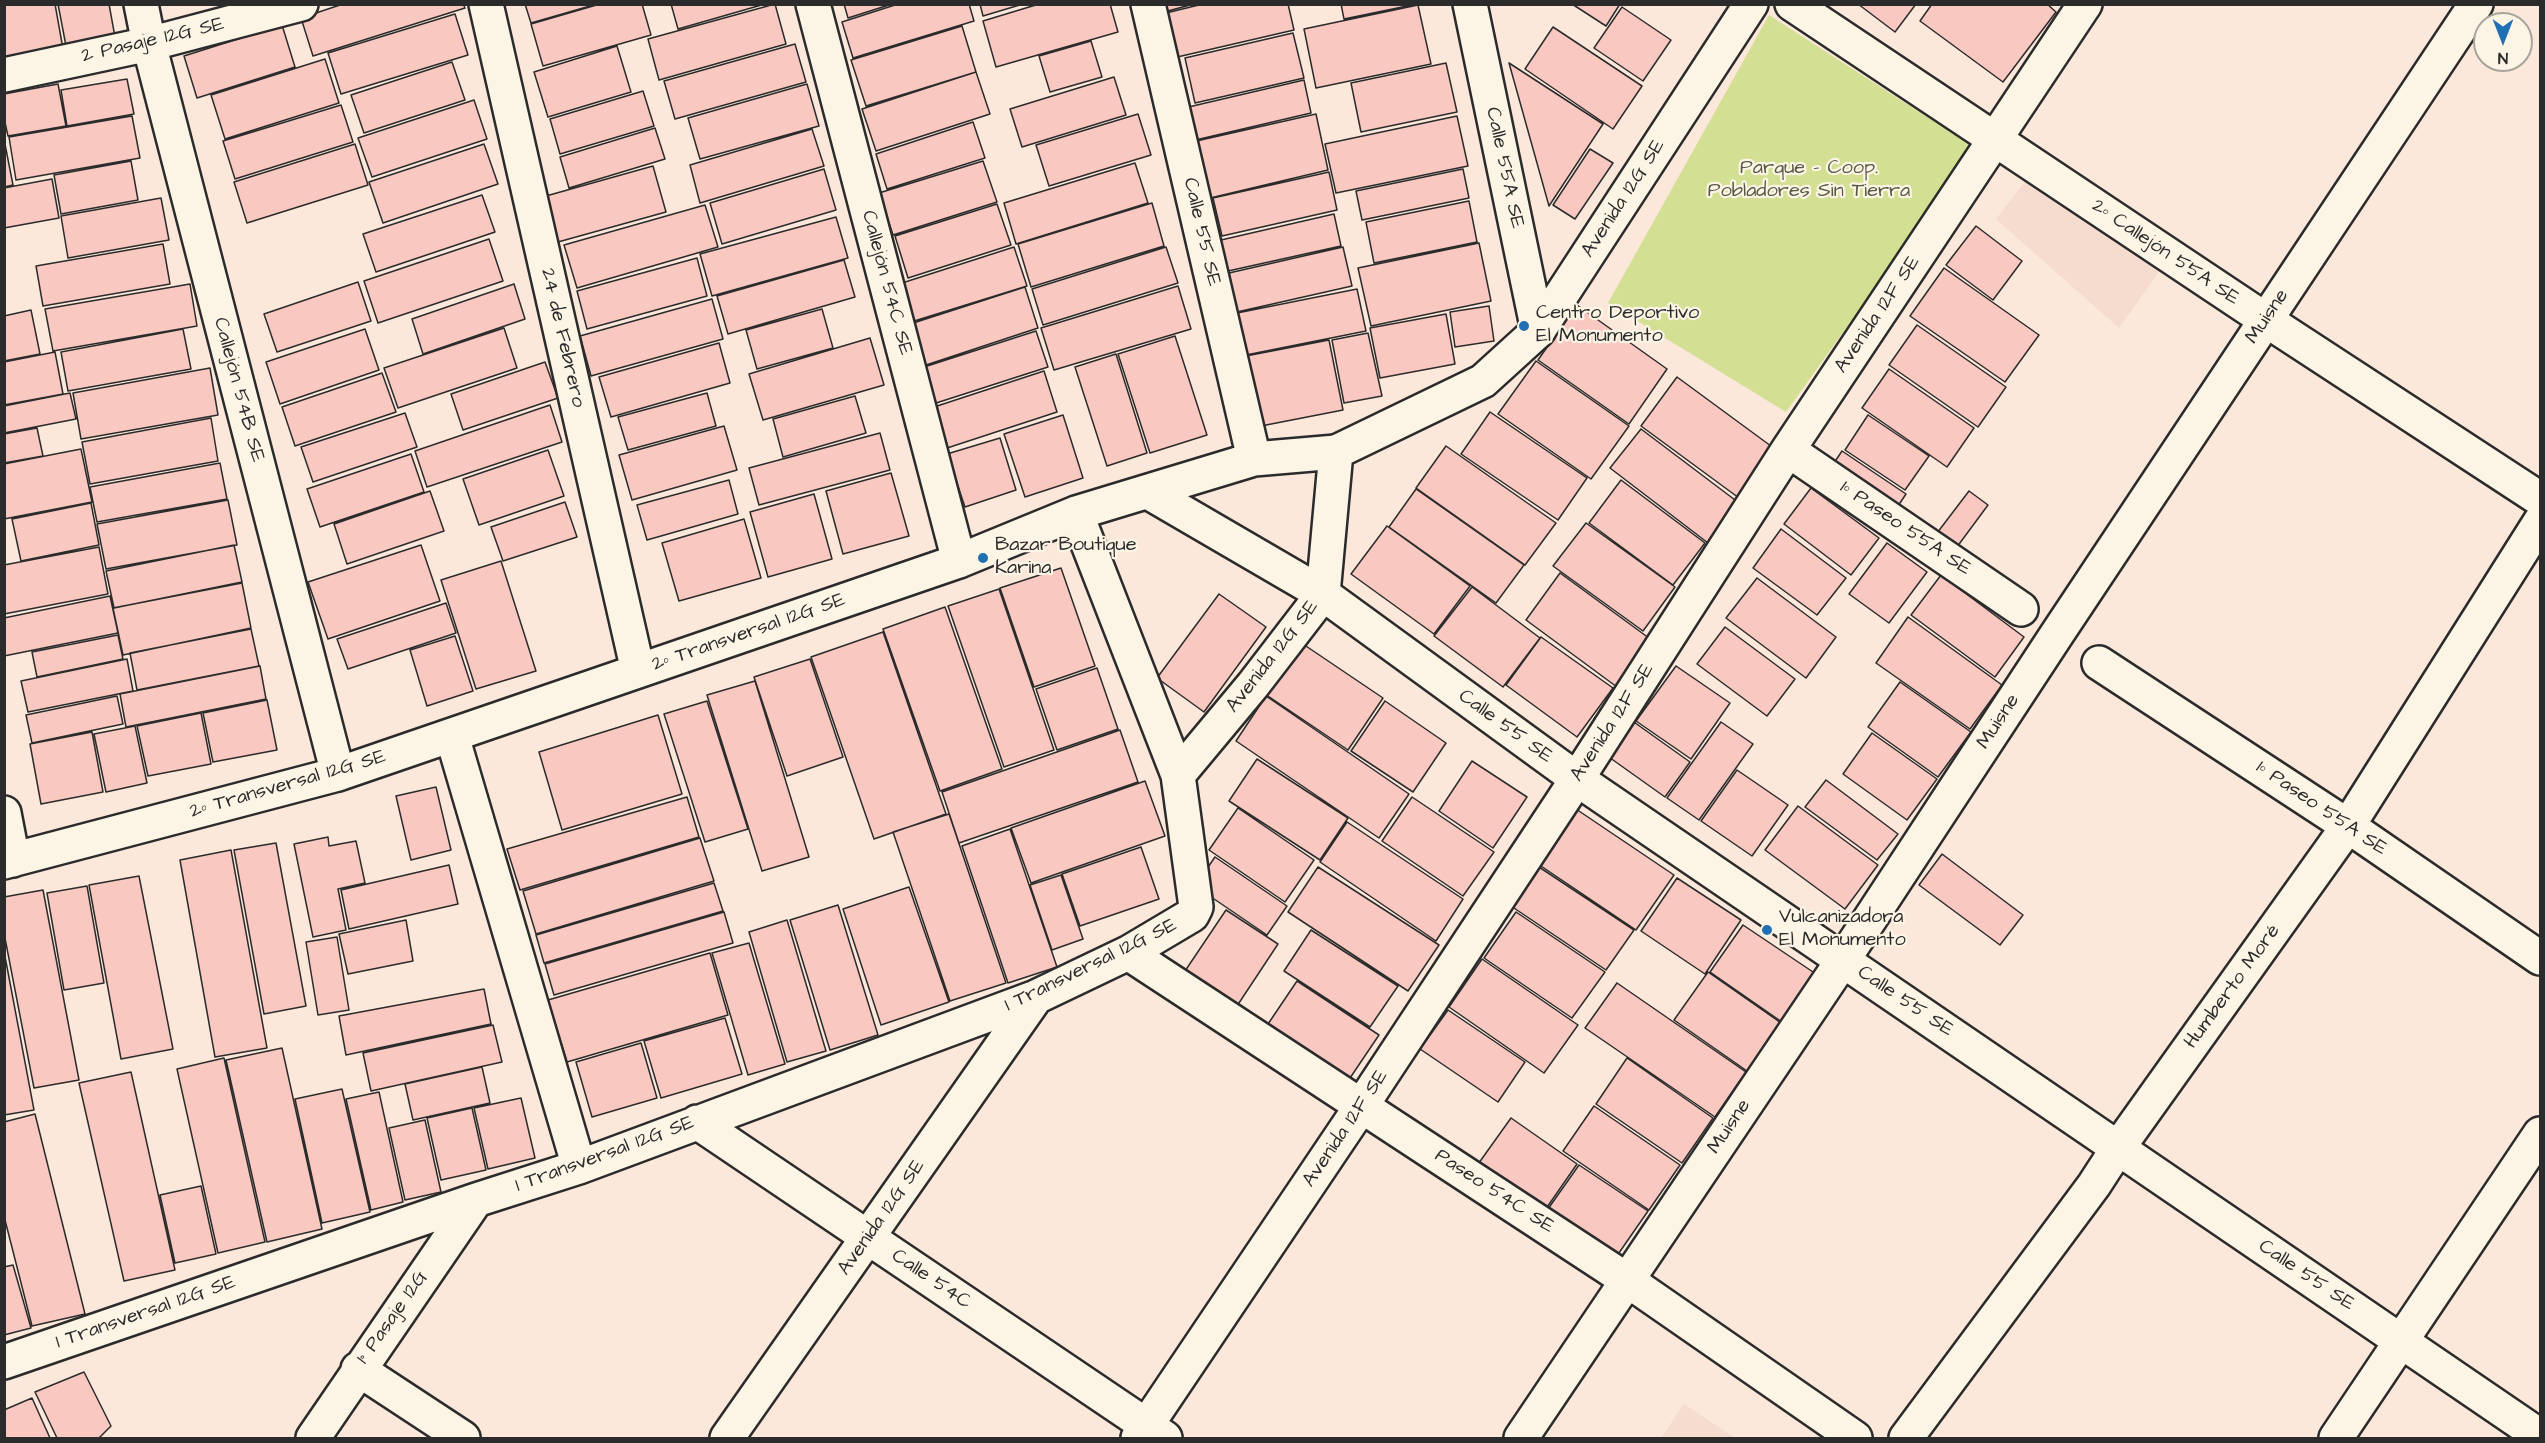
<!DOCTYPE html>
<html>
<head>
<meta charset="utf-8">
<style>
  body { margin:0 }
  #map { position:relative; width:2545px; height:1443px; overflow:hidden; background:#fbe8da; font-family:"Architects Daughter",sans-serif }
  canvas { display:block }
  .frame { position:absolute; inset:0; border:6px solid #2b2b2b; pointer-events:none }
  .north { position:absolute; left:2473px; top:12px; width:60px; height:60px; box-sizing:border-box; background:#fcf5e5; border:2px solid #a8a49b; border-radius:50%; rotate:180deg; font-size:16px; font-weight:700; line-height:24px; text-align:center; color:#2b2b2b }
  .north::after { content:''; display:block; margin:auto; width:21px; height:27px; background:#1f6fb2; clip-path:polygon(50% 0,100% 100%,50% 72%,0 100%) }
</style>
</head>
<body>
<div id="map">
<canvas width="2545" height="1443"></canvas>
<div class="frame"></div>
<div class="north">N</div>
</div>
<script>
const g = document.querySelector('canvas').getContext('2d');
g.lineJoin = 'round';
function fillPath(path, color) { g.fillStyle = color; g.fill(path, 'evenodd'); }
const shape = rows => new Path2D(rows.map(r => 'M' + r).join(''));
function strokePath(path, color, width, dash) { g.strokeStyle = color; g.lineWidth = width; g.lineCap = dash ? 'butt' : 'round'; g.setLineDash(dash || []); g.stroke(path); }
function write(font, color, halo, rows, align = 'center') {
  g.font = font + ' "Architects Daughter",sans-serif'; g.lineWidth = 4.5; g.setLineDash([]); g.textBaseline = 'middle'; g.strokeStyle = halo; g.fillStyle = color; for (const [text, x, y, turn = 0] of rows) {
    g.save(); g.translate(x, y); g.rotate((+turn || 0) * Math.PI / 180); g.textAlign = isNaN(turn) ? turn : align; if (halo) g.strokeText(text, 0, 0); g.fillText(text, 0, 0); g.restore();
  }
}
const built = shape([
  [2027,179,2164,265,2119,328,1996,219],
  [1684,1404,1735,1438,1661,1438]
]);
const green = shape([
  [1769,15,1975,148,1786,412,1608,303]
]);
const building = shape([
  [4,4,55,4,63,49,4,60,4,4],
  [58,4,109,4,115,37,66,46,58,4],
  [343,4,463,4,465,8,313,56,301,18,343,4],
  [525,4,597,4,531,23,525,4],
  [600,4,642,4,651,35,543,66,531,24,600,4],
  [671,4,765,4,678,29,671,4],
  [775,4,786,44,659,80,648,39,775,4],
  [844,4,892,4,848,18,844,4],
  [898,4,969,4,974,21,853,58,842,22,898,4],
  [980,4,1023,4,983,16,980,4],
  [1039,4,1110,4,1118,32,996,67,983,21,1039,4],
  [1163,4,1194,4,1164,12,1163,4],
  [1203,4,1288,4,1294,30,1173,58,1162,14,1203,4],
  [1341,4,1412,4,1412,5,1344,19,1341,4],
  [1572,4,1620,4,1606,26,1572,4],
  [1858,4,1916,4,1895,32,1858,4],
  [1932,4,2047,4,2056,12,2003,82,1920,21,1932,4],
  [1418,5,1431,64,1316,88,1304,29,1418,5],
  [1622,7,1671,40,1643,81,1594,48,1622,7],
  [455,14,468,55,341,94,328,53,455,14],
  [282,25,295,67,197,98,184,56,282,25],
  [962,26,976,72,866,106,851,60,962,26],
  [1553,27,1642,86,1613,129,1525,69,1553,27],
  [1293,33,1304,78,1195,103,1185,58,1293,33],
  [1091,41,1102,77,1050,92,1039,56,1091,41],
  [795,44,806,82,675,119,664,81,795,44],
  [617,46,631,92,548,117,534,72,617,46],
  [325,59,339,103,225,139,211,95,325,59],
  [452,62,465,100,364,133,351,95,452,62],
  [1446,63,1457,112,1361,132,1351,83,1446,63],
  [1509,63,1603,124,1549,206,1509,63],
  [976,72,990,114,876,151,862,109,976,72],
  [1114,77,1126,115,1022,147,1010,109,1114,77],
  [127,79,134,114,67,126,61,90,127,79],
  [1304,80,1311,113,1187,142,1180,109,1304,80],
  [58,84,66,126,8,136,4,118,4,94,58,84],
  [807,84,819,126,700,159,688,118,807,84],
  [643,91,654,126,560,154,550,119,643,91],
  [474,100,487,139,372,177,358,138,474,100],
  [341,105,353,142,235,179,223,141,341,105],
  [1138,114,1151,155,1049,186,1036,145,1138,114],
  [1316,114,1328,170,1206,199,1192,142,1316,114],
  [132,116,140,158,16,180,9,137,132,116],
  [1457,116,1468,166,1336,193,1325,144,1457,116],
  [973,122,985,158,887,189,876,154,973,122],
  [655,128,665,159,569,188,560,157,655,128],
  [812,129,824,166,700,203,690,165,812,129],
  [4,139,13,185,4,187,4,139],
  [355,144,368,185,247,223,234,182,355,144],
  [484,144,498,184,383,223,369,182,484,144],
  [1590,149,1613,163,1575,219,1553,205,1590,149],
  [131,161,138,200,61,214,54,175,131,161],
  [983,161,997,202,893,235,879,193,983,161],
  [1135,163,1148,203,1016,244,1004,203,1135,163],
  [653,166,666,212,558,242,546,196,653,166],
  [824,169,836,210,722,244,710,203,824,169],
  [1463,169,1469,198,1362,220,1356,191,1463,169],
  [1329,172,1337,210,1222,236,1213,198,1329,172],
  [52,179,59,218,4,228,4,188,52,179],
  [482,195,495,232,376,272,363,234,482,195],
  [161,198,169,240,68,258,61,216,161,198],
  [1469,201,1477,242,1374,263,1366,222,1469,201],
  [1152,203,1164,246,1031,287,1018,244,1152,203],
  [997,204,1011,245,908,278,895,236,997,204],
  [705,205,718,247,577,288,564,245,705,205],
  [1334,214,1341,246,1228,271,1221,240,1334,214],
  [836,217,848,258,712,296,700,254,836,217],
  [1976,226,2022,261,1993,300,1946,265,1976,226],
  [489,239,503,281,378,323,364,281,489,239],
  [1479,243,1491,301,1371,326,1358,268,1479,243],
  [163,244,170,284,43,306,36,266,163,244],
  [1014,247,1027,286,911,322,899,284,1014,247],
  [1166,247,1178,283,1043,325,1032,289,1166,247],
  [1343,247,1352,286,1237,312,1229,273,1343,247],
  [697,258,707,296,587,329,577,291,697,258],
  [844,260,855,297,728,334,717,296,844,260],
  [1944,268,2039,335,2005,382,1910,316,1944,268],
  [358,282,371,321,277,352,264,314,358,282],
  [190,284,197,326,53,351,45,309,190,284],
  [514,284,525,319,423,354,412,319,514,284],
  [1178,286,1191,329,1054,370,1041,328,1178,286],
  [1025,287,1038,328,917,368,904,326,1025,287],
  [1357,289,1366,331,1246,355,1237,313,1357,289],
  [712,299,723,339,591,376,580,336,712,299],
  [1577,305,1667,369,1629,424,1538,360,1577,305],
  [1489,306,1494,341,1455,347,1450,312,1489,306],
  [822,309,833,348,757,369,746,330,822,309],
  [31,310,40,354,4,361,4,316,31,310],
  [1446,314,1455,364,1380,378,1370,328,1446,314],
  [1917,325,2006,387,1978,427,1889,365,1917,325],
  [504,328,517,368,398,408,384,368,504,328],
  [183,329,191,369,68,391,61,352,183,329],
  [365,329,379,370,280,404,266,362,365,329],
  [1036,331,1048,367,933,404,921,368,1036,331],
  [1368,333,1382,396,1344,403,1332,340,1368,333],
  [1175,336,1207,435,1150,453,1118,354,1175,336],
  [870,338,884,385,763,420,749,374,870,338],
  [1329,340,1343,410,1261,426,1246,356,1329,340],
  [719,343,730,383,611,417,599,377,719,343],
  [55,352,63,394,4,405,4,362,55,352],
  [1116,354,1147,453,1107,466,1075,367,1116,354],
  [1536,361,1629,426,1591,479,1498,414,1536,361],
  [545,362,558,398,463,430,451,394,545,362],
  [210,368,218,415,81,439,73,393,210,368],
  [1889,369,1974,428,1947,467,1862,408,1889,369],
  [1044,371,1057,412,941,450,928,409,1044,371],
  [382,373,396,412,295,446,282,407,382,373],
  [1677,377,1775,449,1739,498,1641,426,1677,377],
  [70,393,76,419,4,433,4,406,70,393],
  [707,393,716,426,628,450,618,417,707,393],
  [855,396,866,433,783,457,773,419,855,396],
  [550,405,562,442,427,487,415,451,550,405],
  [1490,412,1587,478,1558,520,1461,454,1490,412],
  [405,413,417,447,313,482,301,447,405,413],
  [1063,415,1083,478,1025,497,1004,434,1063,415],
  [1868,415,1929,456,1905,490,1845,450,1868,415],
  [211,418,218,461,90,484,82,442,211,418],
  [724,426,737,470,632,500,619,455,724,426],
  [37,428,43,456,4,463,4,434,37,428],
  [1641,429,1739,503,1708,543,1610,468,1641,429],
  [880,433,890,470,759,505,749,468,880,433],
  [1000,438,1016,490,965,507,947,454,1000,438],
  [1446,446,1556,523,1525,565,1416,488,1446,446],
  [81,449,92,502,4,519,4,464,81,449],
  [548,450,564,496,479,525,463,479,548,450],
  [1842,451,1906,494,1892,515,1828,472,1842,451],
  [411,454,424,492,320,527,307,489,411,454],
  [220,463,227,499,97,522,90,487,220,463],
  [891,473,909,536,843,554,826,491,891,473],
  [729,480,738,514,647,540,637,505,729,480],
  [1621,480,1705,543,1673,585,1589,523,1621,480],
  [1811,488,1879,538,1851,575,1784,524,1811,488],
  [1416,489,1524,565,1496,603,1389,527,1416,489],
  [430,491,444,531,347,564,334,524,430,491],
  [1969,491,1988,505,1954,551,1934,537,1969,491],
  [814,494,832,559,768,577,750,512,814,494],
  [228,500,237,545,106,569,97,524,228,500],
  [565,502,577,537,503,561,491,527,565,502],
  [91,503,99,545,21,561,12,519,91,503],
  [744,519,761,578,679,601,662,543,744,519],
  [1586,523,1675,587,1643,631,1553,566,1586,523],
  [1387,526,1470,586,1434,634,1351,574,1387,526],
  [1781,529,1846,578,1817,615,1753,568,1781,529],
  [1887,543,1927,572,1889,623,1849,594,1887,543],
  [234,545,242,582,114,608,106,571,234,545],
  [421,545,440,601,328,639,308,582,421,545],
  [99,547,108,594,4,614,4,565,99,547],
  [501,561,536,671,476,689,441,580,501,561],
  [1061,568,1095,666,1034,687,1000,588,1061,568],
  [1560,573,1653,641,1617,687,1526,620,1560,573],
  [1941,575,2024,637,1995,677,1911,615,1941,575],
  [1757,578,1836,637,1806,678,1726,618,1757,578],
  [242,583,251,628,123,655,113,608,242,583],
  [1472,587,1540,638,1503,687,1434,636,1472,587],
  [999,589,1054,750,1004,767,948,606,999,589],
  [1219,594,1266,627,1204,712,1157,678,1219,594],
  [110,596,118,633,4,656,4,618,110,596],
  [446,603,456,633,348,669,337,639,446,603],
  [945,607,1002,769,940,791,883,629,945,607],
  [1908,617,2002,685,1970,729,1876,663,1908,617],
  [1725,627,1795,679,1767,716,1697,664,1725,627],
  [251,629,259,666,137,690,130,653,251,629],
  [883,632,946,814,874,839,811,657,883,632],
  [118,635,123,659,37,677,32,652,118,635],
  [455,636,473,691,427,706,410,650,455,636],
  [1541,637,1613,688,1577,737,1506,685,1541,637],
  [1297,640,1383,698,1348,750,1262,692,1297,640],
  [127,659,133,691,28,712,21,681,127,659],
  [810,659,843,757,787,776,754,677,810,659],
  [260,666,266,699,126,727,120,694,260,666],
  [1676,666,1730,703,1691,759,1636,721,1676,666],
  [1097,668,1118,729,1057,750,1036,689,1097,668],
  [755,681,809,857,762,871,707,695,755,681],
  [1900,682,1971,732,1938,777,1868,727,1900,682],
  [117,696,123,724,32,743,26,715,117,696],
  [1266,696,1409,794,1379,838,1236,741,1266,696],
  [267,700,277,750,213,762,203,713,267,700],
  [707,701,748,829,705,842,664,714,707,701],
  [1385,701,1446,743,1413,792,1351,751,1385,701],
  [201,713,211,764,148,776,137,726,201,713],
  [658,715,682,794,562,830,539,752,658,715],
  [1631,720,1690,762,1665,797,1606,755,1631,720],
  [1721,722,1753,744,1699,820,1667,798,1721,722],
  [135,726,147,783,106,792,94,734,135,726],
  [1120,730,1138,782,959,843,942,792,1120,730],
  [92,732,103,792,41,804,30,744,92,732],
  [1872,733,1937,779,1907,820,1843,774,1872,733],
  [1257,759,1348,818,1320,860,1229,801,1257,759],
  [1472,761,1527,797,1493,848,1439,811,1472,761],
  [1737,770,1788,805,1752,856,1701,821,1737,770],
  [1826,780,1898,834,1877,860,1805,807,1826,780],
  [1145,781,1165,836,1031,883,1011,828,1145,781],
  [436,787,451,850,411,860,396,796,436,787],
  [687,797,699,837,520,890,507,849,687,797],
  [1412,797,1494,852,1463,896,1382,841,1412,797],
  [1798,806,1878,865,1845,909,1765,850,1798,806],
  [1573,807,1674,875,1636,930,1535,862,1573,807],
  [1238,808,1314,860,1285,902,1209,850,1238,808],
  [949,814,1006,983,950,1001,893,832,949,814],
  [1347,822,1463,899,1436,941,1320,862,1347,822],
  [1010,829,1057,967,1008,983,962,846,1010,829],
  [328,837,329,846,356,841,365,883,338,889,346,930,313,937,294,844,328,837],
  [700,838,714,881,536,934,523,891,700,838],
  [276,843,306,1006,264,1014,234,850,276,843],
  [1141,847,1159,899,1080,926,1062,874,1141,847],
  [231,850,267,1048,215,1057,180,860,231,850],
  [1942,854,2023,915,2000,945,1919,885,1942,854],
  [1215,857,1287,906,1267,935,1195,886,1215,857],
  [449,865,458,904,349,929,341,890,449,865],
  [1318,867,1439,945,1408,991,1288,912,1318,867],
  [1539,867,1634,930,1606,970,1511,906,1539,867],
  [1061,875,1083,939,1052,950,1030,885,1061,875],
  [139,876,173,1049,121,1059,89,885,139,876],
  [1677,878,1741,920,1705,974,1641,931,1677,878],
  [714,883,723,911,544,963,536,935,714,883],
  [87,886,104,983,64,990,47,893,87,886],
  [909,887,949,1002,881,1025,843,909,909,887],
  [43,890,79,1080,34,1088,4,933,4,897,43,890],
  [838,905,878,1035,830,1050,790,920,838,905],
  [1226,910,1278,944,1235,1009,1183,974,1226,910],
  [724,912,733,943,554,995,545,964,724,912],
  [1516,912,1605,972,1572,1018,1484,958,1516,912],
  [406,920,413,961,348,974,339,934,406,920],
  [787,920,826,1051,787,1062,749,932,787,920],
  [1743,925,1816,974,1782,1022,1710,972,1743,925],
  [1311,930,1398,986,1370,1027,1284,971,1311,930],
  [337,937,349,1010,318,1015,306,942,337,937],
  [749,943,785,1064,748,1075,712,953,749,943],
  [4,951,34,1110,4,1115,4,951],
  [710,953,728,1015,567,1062,548,1000,710,953],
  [1482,959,1578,1025,1544,1073,1449,1007,1482,959],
  [1708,972,1781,1023,1747,1071,1674,1020,1708,972],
  [1297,981,1379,1035,1348,1081,1266,1027,1297,981],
  [1617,983,1746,1072,1715,1117,1585,1028,1617,983],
  [484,989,491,1024,346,1055,339,1016,484,989],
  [1448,1010,1525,1062,1498,1102,1420,1049,1448,1010],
  [725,1018,742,1074,661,1098,644,1041,725,1018],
  [493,1025,502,1062,371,1091,363,1053,493,1025],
  [641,1043,657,1098,592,1117,576,1062,641,1043],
  [282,1048,322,1229,267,1242,226,1060,282,1048],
  [224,1058,265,1242,218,1253,177,1069,224,1058],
  [1627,1058,1713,1118,1682,1163,1596,1104,1627,1058],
  [482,1067,490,1103,413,1120,405,1084,482,1067],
  [131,1072,175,1270,124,1281,79,1083,131,1072],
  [342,1089,370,1212,322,1223,295,1099,342,1089],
  [379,1092,403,1202,371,1210,346,1099,379,1092],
  [521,1098,535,1158,488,1169,474,1108,521,1098],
  [1594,1106,1680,1165,1649,1210,1563,1151,1594,1106],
  [472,1108,486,1170,441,1180,427,1118,472,1108],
  [35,1114,85,1314,32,1326,4,1216,4,1122,35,1114],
  [1511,1118,1577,1164,1543,1213,1476,1167,1511,1118],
  [425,1120,441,1192,405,1200,389,1128,425,1120],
  [1579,1165,1648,1211,1612,1263,1543,1216,1579,1165],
  [201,1186,216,1254,175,1263,160,1195,201,1186],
  [13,1265,31,1328,4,1335,4,1267,13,1265],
  [84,1372,111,1426,99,1438,57,1438,35,1392,84,1372],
  [32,1398,50,1438,4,1438,4,1410,32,1398]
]);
const street = shape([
  [141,4,149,44,338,774],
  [486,4,638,671],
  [813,4,959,561],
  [1148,4,1254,459],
  [1792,4,2266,320,2540,499],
  [4,75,149,44,301,4],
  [1538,331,1751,4],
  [1788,450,2021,609],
  [1148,492,1323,594,1253,685,1178,775],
  [2099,663,2348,826,2540,958],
  [452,736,579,1167],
  [4,813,13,860],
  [4,862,338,774,959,561,1076,513,1254,459,1336,452],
  [1128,953,1627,1280,1855,1438],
  [697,1122,1165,1438],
  [4,1362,476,1200,579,1167,1036,997,1128,953,1192,915,1196,907,1178,775,1076,513],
  [358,1369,463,1438],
  [313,1438,476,1200],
  [727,1438,1036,997],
  [1138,1438,1362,1105,1577,779,1788,450,2085,4],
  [1521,1438,1843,960,2057,634,2476,4],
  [1906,1438,2094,1185,2118,1148,2348,826,2540,522],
  [2336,1438,2540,1134]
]);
const secondary = shape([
  [1470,4,1538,331,1483,381,1336,452,1323,594,1577,779,2540,1436]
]);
const markers = [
  [1524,326,6,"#1f6fb2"],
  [983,558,6,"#1f6fb2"],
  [1767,930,6,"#1f6fb2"]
];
const streetNames = [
  ["2 Pasaje 12G SE",153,41,-13],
  ["Calle 55A SE",1504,168,78],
  ["Avenida 12G SE",1624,199,-57],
  ["Calle 55 SE",1201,232,77],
  ["2º Callejón 55A SE",2165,253,34],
  ["Callejón 54C SE",886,283,75],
  ["Avenida 12F SE",1878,315,-56],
  ["Muisne",2268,317,-56],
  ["24 de Febrero",562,338,77],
  ["Callejón 54B SE",238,390,75],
  ["1º Paseo 55A SE",1905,529,34],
  ["2º Transversal 12G SE",749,633,-19],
  ["Avenida 12G SE",1273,657,-52],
  ["Muisne",1999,722,-57],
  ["Avenida 12F SE",1613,723,-57],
  ["Calle 55 SE",1505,727,36],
  ["2º Transversal 12G SE",288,785,-16],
  ["1º Paseo 55A SE",2321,809,34],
  ["1 Transversal 12G SE",1091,966,-26],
  ["Humberto Moré",2233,987,-54],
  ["Calle 55 SE",1905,1002,34],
  ["Muisne",1730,1127,-56],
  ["Avenida 12F SE",1346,1129,-56],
  ["1 Transversal 12G SE",605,1155,-20],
  ["Paseo 54C SE",1494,1192,33],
  ["Avenida 12G SE",882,1218,-55],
  ["Calle 55 SE",2306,1276,34],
  ["Calle 54C",931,1280,34],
  ["1 Transversal 12G SE",146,1313,-19],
  ["1° Pasaje 12G",393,1318,-55]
];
const parkNames = [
  ["Parque - Coop.",1809,169],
  ["Pobladores Sin Tierra",1809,192]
];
const poiNames = [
  ["Centro Deportivo",1536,314],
  ["El Monumento",1536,337],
  ["Bazar Boutique",995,546],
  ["Karina",995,569],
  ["Vulcanizadora",1779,918],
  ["El Monumento",1779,941]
];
fillPath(built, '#f6dbcf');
fillPath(green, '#d3df92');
fillPath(building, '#f9c9c1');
strokePath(building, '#2b2b2b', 1.5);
strokePath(street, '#2b2b2b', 38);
strokePath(secondary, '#2b2b2b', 38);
strokePath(street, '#fcf5e5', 33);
strokePath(secondary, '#fcf5e5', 33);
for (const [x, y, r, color] of markers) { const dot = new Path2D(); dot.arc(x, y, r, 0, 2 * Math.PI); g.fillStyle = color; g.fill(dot); strokePath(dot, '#fcf5e5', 2); }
write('20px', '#2b2b2b', '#fcf5e5', streetNames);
write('20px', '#555845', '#fcf5e5', parkNames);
write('20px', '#2b2b2b', '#fcf5e5', poiNames, 'left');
</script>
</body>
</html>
